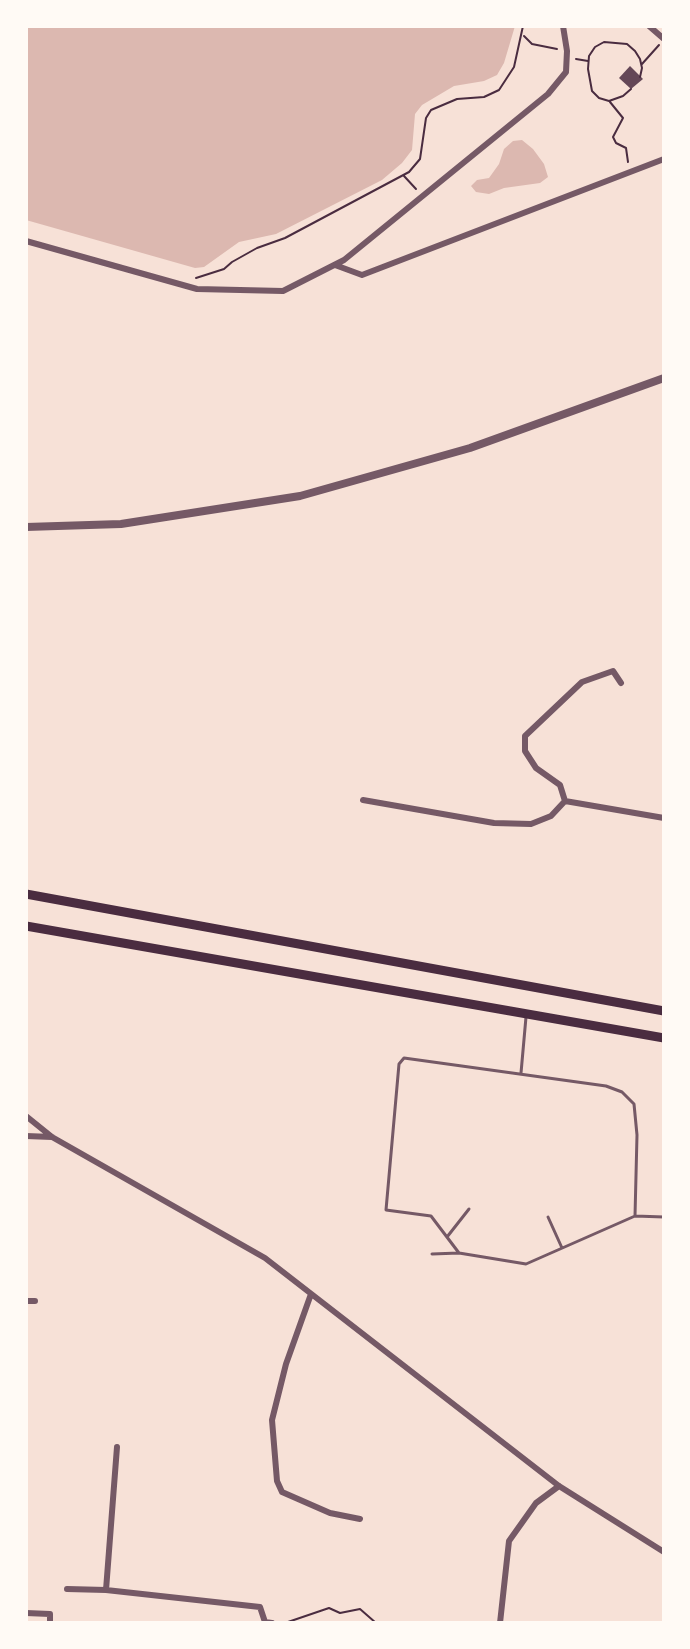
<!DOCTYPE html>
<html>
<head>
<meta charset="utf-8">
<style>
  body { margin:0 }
  #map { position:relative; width:690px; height:1649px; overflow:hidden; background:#f7e1d7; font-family:"Noto Sans",sans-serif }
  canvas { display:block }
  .frame { position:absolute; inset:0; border:28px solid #fffaf5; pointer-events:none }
</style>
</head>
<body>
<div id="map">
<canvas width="690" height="1649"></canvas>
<div class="frame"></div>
</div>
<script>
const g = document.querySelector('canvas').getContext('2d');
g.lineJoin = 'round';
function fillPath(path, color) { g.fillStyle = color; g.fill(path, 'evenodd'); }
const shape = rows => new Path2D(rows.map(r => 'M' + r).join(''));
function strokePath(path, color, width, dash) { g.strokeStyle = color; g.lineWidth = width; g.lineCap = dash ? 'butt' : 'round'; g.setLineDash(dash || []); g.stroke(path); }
const water = shape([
  [26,26,515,26,504,63,497,75,484,81,454,86,422,105,415,114,412,150,402,163,382,180,276,234,239,242,204,267,195,268,26,220],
  [522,140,533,149,544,164,548,177,540,183,504,188,489,194,476,192,471,186,477,180,489,178,499,164,504,149,513,141]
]);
const building = shape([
  [630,66,643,79,631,89,619,78]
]);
const path = shape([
  [524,36,532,44,557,49],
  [576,59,588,61],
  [642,64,659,45],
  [631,89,623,96,609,101,599,98,592,91,588,69,589,56,595,47,604,42,627,44,635,51,640,59,642,68,640,77],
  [610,102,623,118,613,137,616,143,626,148,628,162],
  [404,176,416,189],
  [196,278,224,269,232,262,257,248,285,238,409,172,420,159,426,118,431,110,457,99,484,97,499,90,514,67,523,26],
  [285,1623,329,1608,340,1613,360,1609,376,1623]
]);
const service = shape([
  [521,1073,526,1017],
  [548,1217,562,1248],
  [447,1237,469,1209],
  [459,1253,431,1216,386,1210,399,1064,404,1058,606,1086,622,1092,634,1104,637,1135,635,1216],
  [432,1254,459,1253,526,1264,635,1216,664,1217]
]);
const minor = shape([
  [649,26,664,39],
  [26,241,197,289,283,291,344,260,548,94,566,72,567,51,563,26],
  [335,265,362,275,664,159],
  [363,800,494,823,531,824,551,816,565,801,560,785,536,768,525,751,525,736,582,682,613,671,621,683],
  [565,801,664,818],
  [26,1116,52,1137,265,1258,559,1486,664,1552],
  [26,1136,52,1137],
  [311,1294,286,1364,272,1420,277,1481,282,1492,330,1513,360,1519],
  [26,1301,35,1301],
  [67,1589,106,1590,260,1607,265,1622,272,1623],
  [106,1590,117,1447],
  [26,1613,50,1614,50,1623],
  [500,1623,509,1541,536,1503,559,1486]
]);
const tertiary = shape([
  [26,527,121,524,300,496,470,448,664,378]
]);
const secondary = shape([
  [26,894,664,1011],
  [26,926,664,1038]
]);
fillPath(water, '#dcb8b0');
fillPath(building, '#644757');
strokePath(path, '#4a2c40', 2);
strokePath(service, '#755966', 3);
strokePath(minor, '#755966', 6);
strokePath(tertiary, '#755966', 8);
strokePath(secondary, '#4a2c40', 9);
</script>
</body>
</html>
